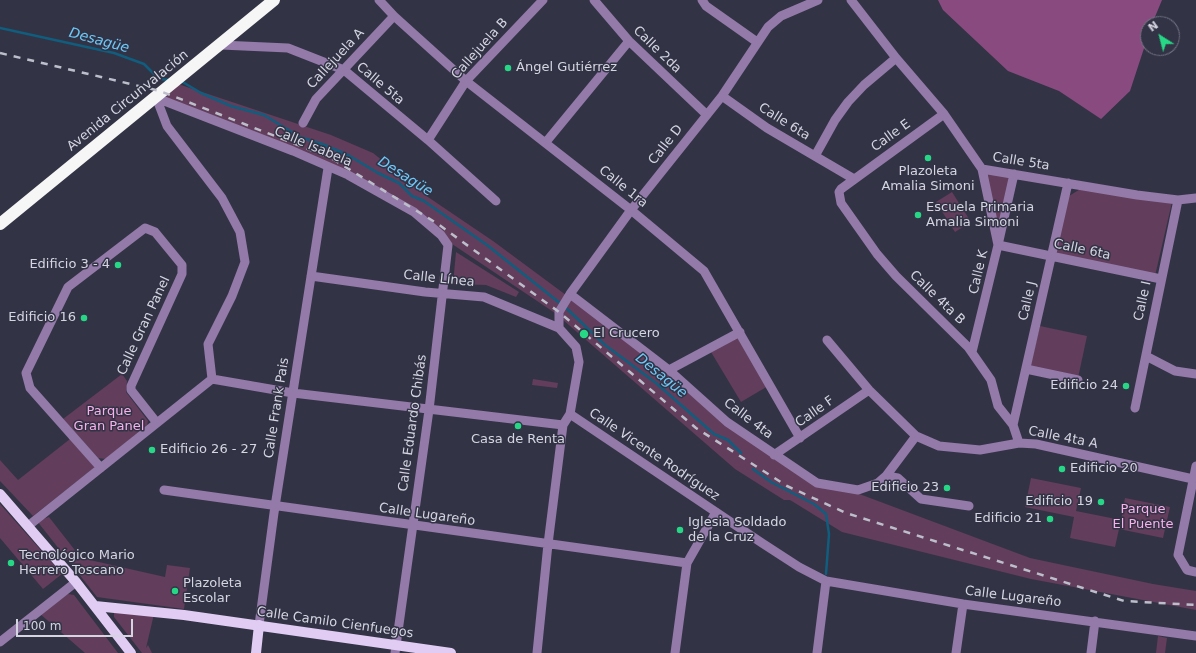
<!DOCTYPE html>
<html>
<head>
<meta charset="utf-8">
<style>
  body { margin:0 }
  #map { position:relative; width:1196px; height:653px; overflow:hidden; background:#333346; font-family:"DejaVu Sans",sans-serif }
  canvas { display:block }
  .north { position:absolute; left:1140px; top:16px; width:40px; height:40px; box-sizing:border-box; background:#333346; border:1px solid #737484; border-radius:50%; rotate:324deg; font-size:11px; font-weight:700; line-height:16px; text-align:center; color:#d4d5e1 }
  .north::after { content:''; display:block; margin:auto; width:14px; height:18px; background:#26d886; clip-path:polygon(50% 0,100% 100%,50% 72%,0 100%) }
  .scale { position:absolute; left:16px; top:619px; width:117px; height:18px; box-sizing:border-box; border:2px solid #d4d5e1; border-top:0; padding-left:5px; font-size:12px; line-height:14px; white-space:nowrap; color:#d4d5e1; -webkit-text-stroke:3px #333346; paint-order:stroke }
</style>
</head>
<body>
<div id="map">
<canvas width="1196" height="653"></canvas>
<div class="north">N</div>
<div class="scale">100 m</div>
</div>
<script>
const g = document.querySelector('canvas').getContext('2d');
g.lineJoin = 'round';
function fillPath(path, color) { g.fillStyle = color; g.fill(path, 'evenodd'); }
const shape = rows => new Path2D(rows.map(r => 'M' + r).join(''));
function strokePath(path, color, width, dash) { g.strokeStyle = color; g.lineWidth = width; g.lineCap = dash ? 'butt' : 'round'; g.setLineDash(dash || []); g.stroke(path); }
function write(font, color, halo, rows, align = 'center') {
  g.font = font + ' "DejaVu Sans",sans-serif'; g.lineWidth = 3; g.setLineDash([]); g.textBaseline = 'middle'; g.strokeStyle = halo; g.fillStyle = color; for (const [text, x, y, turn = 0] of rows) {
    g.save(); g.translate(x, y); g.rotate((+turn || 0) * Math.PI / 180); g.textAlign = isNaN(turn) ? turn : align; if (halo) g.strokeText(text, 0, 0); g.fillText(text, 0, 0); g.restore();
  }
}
const green = shape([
  [178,84,331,135,373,153,428,197,493,241,670,372,722,422,817,485,854,492,1030,558,1153,584,1196,591,1196,610,1031,579,842,532,790,500,784,500,735,469,555,313,452,244,388,194,160,96],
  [982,169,1014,174,998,245],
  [1082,188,1172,202,1155,276,1055,254,1069,196],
  [952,192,971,222,955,232,936,202],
  [456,252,519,292,516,297,486,285,453,284],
  [1040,326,1087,336,1078,378,1030,367],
  [739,336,768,386,741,402,711,352],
  [122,374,127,381,126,392,148,421,147,425,106,459,98,458,63,419],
  [533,379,558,383,557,388,532,385],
  [70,439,95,467,33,516,0,481,0,460,18,480],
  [1031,478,1081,488,1076,511,1121,520,1125,498,1170,507,1163,538,1119,529,1115,547,1070,538,1074,517,1025,507],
  [0,504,62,574,43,589,0,538],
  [49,517,81,558,165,577,167,565,190,568,184,609,97,597,37,521],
  [68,594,74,595,118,653,85,653,39,613],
  [114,611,154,614,146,648,148,645,152,653,142,653,114,617],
  [1158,636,1167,638,1165,653,1156,653]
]);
const forest = shape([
  [938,0,1162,0,1152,24,1148,24,1148,36,1130,91,1101,119,1059,91,1008,71,943,10]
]);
const stream = shape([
  [0,28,114,53,144,64,159,79,170,80],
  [181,81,201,93,231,106,264,115,300,137,322,144,348,155,378,173,399,183,412,196,424,201,487,245,561,304],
  [565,307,605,345,656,383,714,434,728,440,741,453],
  [753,469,771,482,814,504,826,514,829,534,826,574]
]);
const minor = shape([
  [379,0,394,16,466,81,631,210,704,271,800,438],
  [594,0,629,41,707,115],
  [702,0,706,6,757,42],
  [851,0,896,58,944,114,982,169,1137,195,1178,200,1196,198],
  [221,45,288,48,344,70,428,140,496,201],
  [722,96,767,128,854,179],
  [154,97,293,151,348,175,414,212,441,235,448,245,429,410,395,653],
  [156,97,167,126,222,198,240,232,245,262,232,296,208,344,212,379],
  [944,114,841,189,839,192,841,203,877,254,896,276,968,347,991,380,998,406,1013,425,1019,443],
  [303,123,316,99,394,16],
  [428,140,466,81,543,0],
  [546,142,629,41],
  [815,156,835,120,848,102,864,85,896,58],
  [1014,174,998,245,1161,279],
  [311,276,425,292,484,297,559,328,576,347,579,362,570,414,563,425,548,544,537,653],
  [570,294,669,370,727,422,817,483,858,490,878,483,886,476,916,436],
  [559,328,559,312,570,294,631,210,722,96,768,27,781,16,818,0],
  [827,340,869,390,916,436,939,446,980,450,1019,443,1036,444,1193,479],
  [972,352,998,245,982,169],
  [1146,356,1175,371,1196,374],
  [1026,369,1078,380],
  [669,370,740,332],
  [212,379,293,393,563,425],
  [1135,408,1178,200],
  [570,414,762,543,799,567,826,581,963,604,1196,636],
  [1013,425,1068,183],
  [774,455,869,390],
  [1196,466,1178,555,1187,570,1196,572],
  [101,468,30,388,26,373,68,287,145,228,155,232,182,265,182,274,131,386,131,390,157,423],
  [886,476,898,478,921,499,969,506],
  [164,490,687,563],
  [28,526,212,379],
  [259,625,274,513,328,168],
  [0,642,76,582],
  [675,653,687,563,716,512],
  [817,653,826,581],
  [956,653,963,604],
  [1091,653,1095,621]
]);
const major = shape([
  [0,494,76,582,131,653],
  [95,606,184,615,451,653],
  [256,653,259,625]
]);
const highway = shape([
  [0,224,274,0]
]);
const rail = shape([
  [0,53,160,91,331,158,438,224,559,312,696,428,787,486,846,513,1124,601,1196,605]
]);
const markers = [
  [508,68,4,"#26d886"],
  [928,158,4,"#26d886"],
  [918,215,4,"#26d886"],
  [118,265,4,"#26d886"],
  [84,318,4,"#26d886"],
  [584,334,5,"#26d886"],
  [1126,386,4,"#26d886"],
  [518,426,4,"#26d886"],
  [152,450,4,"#26d886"],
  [1062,469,4,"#26d886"],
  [947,488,4,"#26d886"],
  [1101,502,4,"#26d886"],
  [1050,519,4,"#26d886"],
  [680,530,4,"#26d886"],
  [11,563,4,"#26d886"],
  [175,591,4,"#26d886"]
];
const streetNames = [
  ["Callejuela B",480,49,-48],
  ["Calle 2da",657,50,44],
  ["Callejuela A",336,59,-47],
  ["Calle 5ta",380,84,40],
  ["Avenida Circunvalación",128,101,-39],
  ["Calle 6ta",784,122,32],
  ["Calle E",891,136,-36],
  ["Calle D",666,145,-52],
  ["Calle Isabela",313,147,23],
  ["Calle 5ta",1021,162,9],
  ["Calle 1ra",623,187,39],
  ["Calle 6ta",1082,250,12],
  ["Calle K",979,272,-77],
  ["Calle Línea",439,279,6],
  ["Calle 4ta B",937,298,44],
  ["Calle J",1028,301,-77],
  ["Calle I",1143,301,-78],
  ["Calle Gran Panel",144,326,-65],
  ["Calle Frank Pais",277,408,-81],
  ["Calle F",815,412,-35],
  ["Calle 4ta",748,419,37],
  ["Calle Eduardo Chibás",413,423,-82],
  ["Calle 4ta A",1063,438,11],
  ["Calle Vicente Rodríguez",654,455,34],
  ["Calle Lugareño",427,515,8],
  ["Calle Lugareño",1013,597,7],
  ["Calle Camilo Cienfuegos",335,623,8]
];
const poiNames = [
  ["Ángel Gutiérrez",516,68],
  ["Plazoleta",928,172,"center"],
  ["Amalia Simoni",928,187,"center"],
  ["Escuela Primaria",926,208],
  ["Amalia Simoni",926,223],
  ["Edificio 3 - 4",110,265,"right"],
  ["Edificio 16",76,318,"right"],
  ["El Crucero",593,334],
  ["Edificio 24",1118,386,"right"],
  ["Casa de Renta",518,440,"center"],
  ["Edificio 26 - 27",160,450],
  ["Edificio 20",1070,469],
  ["Edificio 23",939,488,"right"],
  ["Edificio 19",1093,502,"right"],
  ["Edificio 21",1042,519,"right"],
  ["Iglesia Soldado",688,523],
  ["de la Cruz",688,538],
  ["Tecnológico Mario",19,556],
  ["Herrero Toscano",19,571],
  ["Plazoleta",183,584],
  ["Escolar",183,599]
];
const parkNames = [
  ["Parque",109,412],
  ["Gran Panel",109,427],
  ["Parque",1143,510],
  ["El Puente",1143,525]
];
const waterNames = [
  ["Desagüe",99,41,15],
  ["Desagüe",405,177,32],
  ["Desagüe",661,376,39]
];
fillPath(green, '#623d5c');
fillPath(forest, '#894b7f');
strokePath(stream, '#105d7d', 2.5);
strokePath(minor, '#937aa9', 9);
strokePath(major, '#e1cdf4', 10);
strokePath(highway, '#f6f6f6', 12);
strokePath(rail, '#bdbecb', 2.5, [7, 7]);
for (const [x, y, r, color] of markers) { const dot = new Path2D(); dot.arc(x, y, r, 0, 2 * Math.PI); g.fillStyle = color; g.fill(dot); strokePath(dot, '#333346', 1.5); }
write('13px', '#d4d5e1', '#333346', streetNames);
write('13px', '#d4d5e1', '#333346', poiNames, 'left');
write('13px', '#f9b1eb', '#333346', parkNames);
write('italic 14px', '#6dcaf9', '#333346', waterNames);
</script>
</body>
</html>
